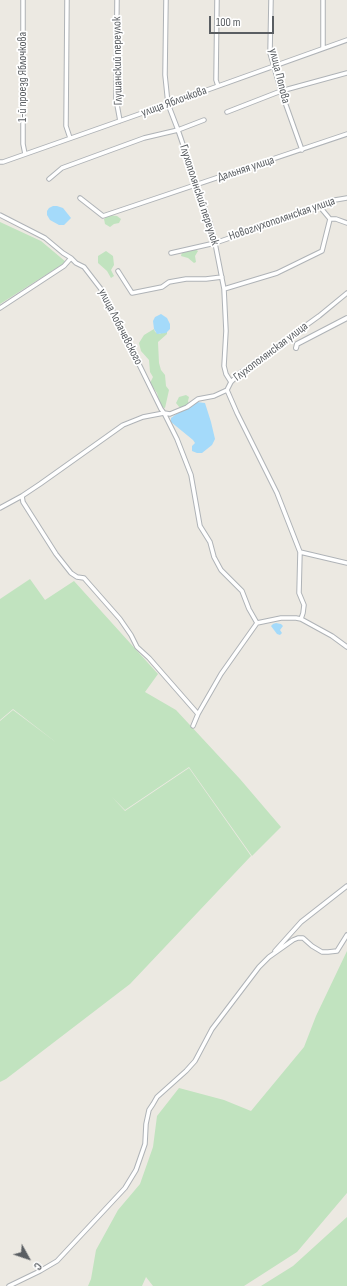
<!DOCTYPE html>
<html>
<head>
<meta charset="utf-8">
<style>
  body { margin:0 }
  #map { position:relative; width:347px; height:1286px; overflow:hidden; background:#ece9e2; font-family:"Sofia Sans Condensed",sans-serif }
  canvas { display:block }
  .north { position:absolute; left:8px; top:1238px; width:40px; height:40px; -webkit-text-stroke:3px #fff; paint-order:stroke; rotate:130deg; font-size:11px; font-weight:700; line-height:16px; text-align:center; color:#5a5e62 }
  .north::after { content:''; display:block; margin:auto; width:14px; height:18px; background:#5a5e62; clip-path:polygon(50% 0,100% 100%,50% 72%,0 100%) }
  .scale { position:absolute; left:209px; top:16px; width:65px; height:18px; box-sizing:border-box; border:2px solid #5a5e62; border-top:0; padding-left:5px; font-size:12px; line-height:14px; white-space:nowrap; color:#5a5e62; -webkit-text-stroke:3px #fff; paint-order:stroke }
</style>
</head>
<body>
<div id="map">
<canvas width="347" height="1286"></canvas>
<div class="north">С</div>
<div class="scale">100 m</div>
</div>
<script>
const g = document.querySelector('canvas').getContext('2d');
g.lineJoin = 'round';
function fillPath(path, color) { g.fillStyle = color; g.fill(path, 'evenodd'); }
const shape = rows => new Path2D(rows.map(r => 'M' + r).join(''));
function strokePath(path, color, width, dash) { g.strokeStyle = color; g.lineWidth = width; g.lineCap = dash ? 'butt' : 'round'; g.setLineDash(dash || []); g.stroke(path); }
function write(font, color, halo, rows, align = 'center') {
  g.font = font + ' "Sofia Sans Condensed",sans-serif'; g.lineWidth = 3.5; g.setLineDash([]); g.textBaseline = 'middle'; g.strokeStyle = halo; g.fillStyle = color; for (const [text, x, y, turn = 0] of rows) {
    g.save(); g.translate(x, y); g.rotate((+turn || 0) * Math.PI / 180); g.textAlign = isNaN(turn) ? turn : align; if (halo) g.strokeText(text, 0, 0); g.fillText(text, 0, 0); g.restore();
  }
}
const green = shape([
  [109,215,117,216,121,219,119,223,114,224,110,227,105,224,104,219],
  [0,222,41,241,66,262,0,304],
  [195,249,198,251,195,256,196,262,194,263,188,258,181,256,182,252],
  [106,251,113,256,114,265,111,270,114,276,111,278,107,271,98,263,98,256],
  [154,329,155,332,160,334,164,330,167,332,167,334,158,342,159,363,161,370,165,375,166,386,169,390,165,408,161,407,157,393,150,383,153,377,150,372,149,360,141,351,139,343,144,335],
  [186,395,189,397,188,401,189,405,179,416,180,408,176,403,179,397],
  [30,579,45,600,74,581,158,674,145,692,176,710,240,779,281,827,252,856,189,767,125,810,112,797,125,811,189,768,251,856,130,984,6,1079,0,1082,0,721,13,710,57,743,13,709,0,720,0,599],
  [347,951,347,1193,297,1252,244,1286,153,1286,146,1277,142,1286,88,1286,91,1279,96,1250,118,1210,140,1184,153,1147,157,1116,179,1088,224,1100,251,1111,304,1047,316,1016],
  [347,1217,347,1286,261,1286,293,1266]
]);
const water = shape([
  [53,206,57,206,63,208,71,218,64,225,59,225,50,220,47,215,47,211,49,208],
  [161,314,167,318,170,324,170,329,166,333,157,334,154,329,153,321,155,317],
  [197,402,205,403,211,422,215,439,212,445,202,453,197,453,192,451,192,446,195,443,193,440,171,422,171,418,175,415],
  [276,623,281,624,283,626,280,630,282,633,280,635,277,634,271,626,273,624]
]);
const minor = shape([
  [23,0,23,144,25,154],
  [67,0,66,126,70,138],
  [117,0,116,99,120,121],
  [166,0,165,75,168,104,178,130,211,226,215,243,224,289,226,331,224,366,226,374,231,382],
  [217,0,216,80,218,86],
  [271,0,270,53,281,91,302,150],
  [323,48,323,0],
  [227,112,281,91,347,73],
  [0,162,3,162,168,104,347,40],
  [49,179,62,168,144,138,178,130,204,120],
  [80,198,103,216,347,134],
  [0,215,45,238,63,253,71,258],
  [330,219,336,219,347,223],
  [171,253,215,243,320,207,329,201,347,198],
  [118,271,132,293,162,287,169,282,186,279,206,279,222,277],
  [224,289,277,273,322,251,330,219,320,207],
  [0,308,64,266,71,258,76,263,84,267,104,293,161,409,164,413,170,414,187,407,198,399,214,396,227,390,231,382,240,373,319,316,347,293],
  [227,390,237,413,277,493,300,552,299,593,304,605,303,613,301,619],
  [22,496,23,502,56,554,71,573,77,577,84,578,120,619,131,635,137,647,149,658,198,714],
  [0,508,22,496,40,484,123,425,143,417,164,413,177,439,191,475,200,526,210,542,214,557,221,570,242,591,249,609,257,623],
  [300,552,347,563],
  [193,726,198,714,221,674,257,623,281,618,296,618,301,619,332,636,347,647],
  [275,951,301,922,347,886],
  [9,1286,40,1271,57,1261,125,1188,136,1170,145,1144,146,1124,149,1110,153,1104,157,1097,186,1071,195,1061,212,1029,259,967,269,957,293,940,298,938,303,938,312,946,322,952,328,952,337,951,347,935]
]);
const tertiary = shape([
  [296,348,297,344,347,318]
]);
const streetNames = [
  ["Глушанский переулок",118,61,-91],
  ["улица Попова",279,76,76],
  ["1-й проезд Яблочкова",23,77,-90],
  ["улица Яблочкова",174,102,-20],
  ["Дальняя улица",246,169,-18],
  ["Глухополянский переулок",199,195,72],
  ["Новоглухополянская улица",282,219,-19],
  ["улица Лобачевского",120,327,63],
  ["Глухополянская улица",271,352,-37]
];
fillPath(green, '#c1e3bf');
fillPath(water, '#a4dafa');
strokePath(minor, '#afb3b7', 5.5);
strokePath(tertiary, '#afb3b7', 6);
strokePath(minor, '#fff', 3.5);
strokePath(tertiary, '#fff', 4);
write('12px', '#5a5e62', '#fff', streetNames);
</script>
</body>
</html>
